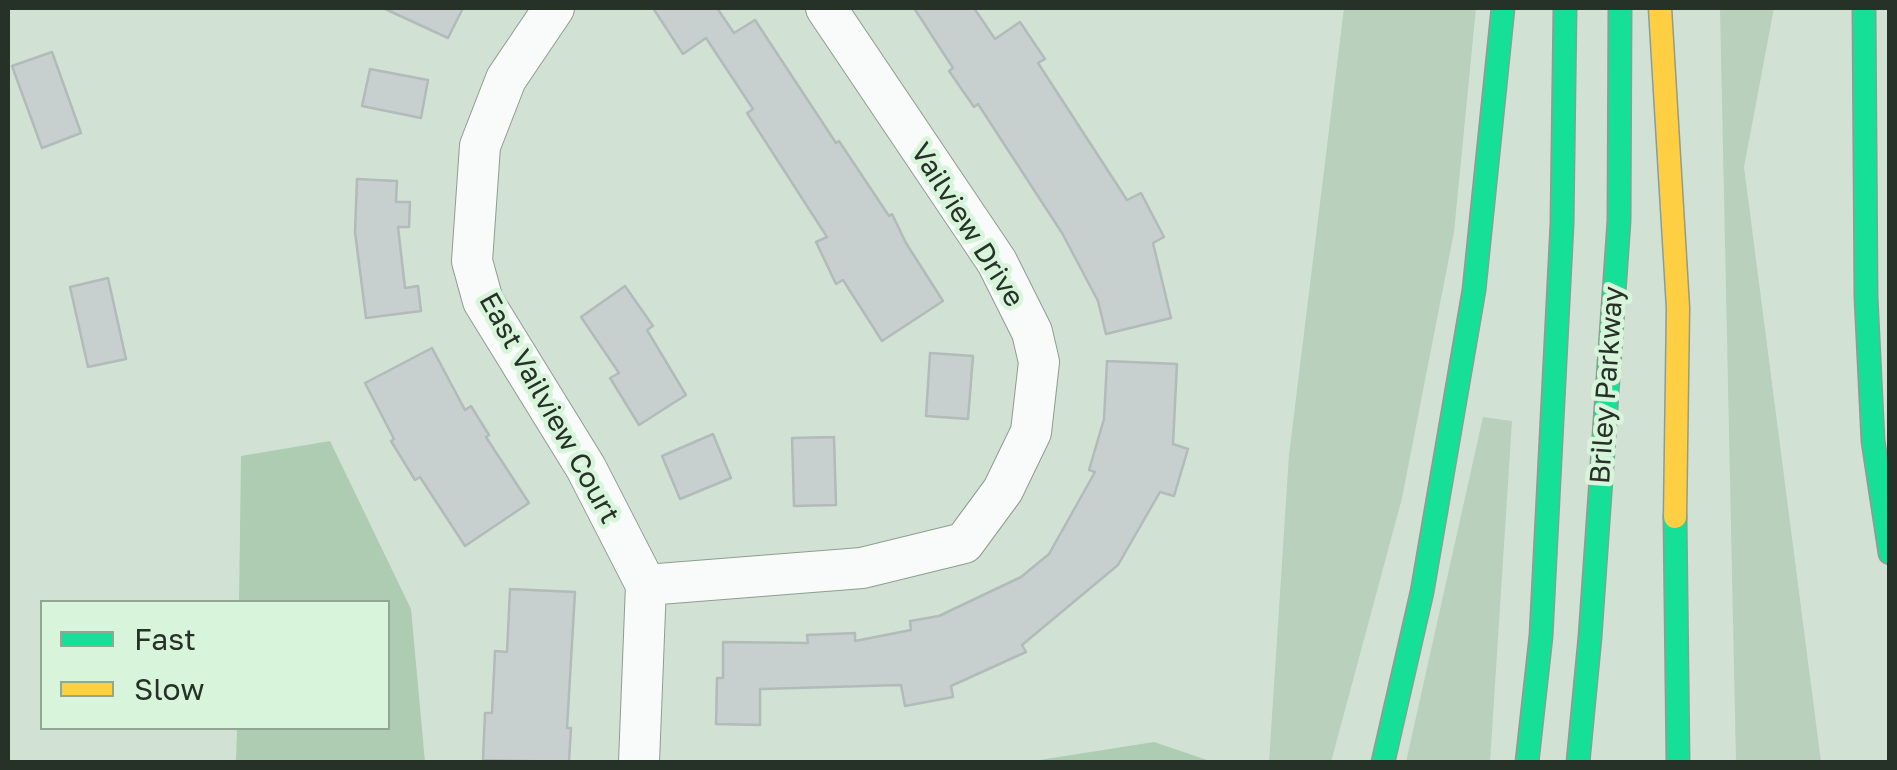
<!DOCTYPE html>
<html>
<head>
<meta charset="utf-8">
<style>
  body { margin:0 }
  #map { position:relative; width:1897px; height:770px; overflow:hidden; background:#d1e2d4; font-family:"Golos Text",sans-serif }
  canvas { display:block }
  .frame { position:absolute; inset:0; border:10px solid #263128; pointer-events:none }
  .legend { position:absolute; left:40px; top:600px; width:350px; height:130px; box-sizing:border-box; background:#d8f5dc; border:2px solid #91a794; margin:0; padding:12px 18px; list-style:none; font-size:30px; color:#263128 }
  .legend li { display:flex; align-items:center; gap:20px; height:50px }
  .legend b { width:50px; border:2px solid #91a794 }
</style>
</head>
<body>
<div id="map">
<canvas width="1897" height="770"></canvas>
<div class="frame"></div>
<ul class="legend">
<li><b style="height:12px;background:#16e098"></b>Fast</li>
<li><b style="height:12px;background:#ffcf43"></b>Slow</li>
</ul>
</div>
<script>
const g = document.querySelector('canvas').getContext('2d');
g.lineJoin = 'round';
function fillPath(path, color) { g.fillStyle = color; g.fill(path, 'evenodd'); }
const shape = rows => new Path2D(rows.map(r => 'M' + r).join(''));
function strokePath(path, color, width, dash) { g.strokeStyle = color; g.lineWidth = width; g.lineCap = dash ? 'butt' : 'round'; g.setLineDash(dash || []); g.stroke(path); }
function write(font, color, halo, rows, align = 'center') {
  g.font = font + ' "Golos Text",sans-serif'; g.lineWidth = 9; g.setLineDash([]); g.textBaseline = 'middle'; g.strokeStyle = halo; g.fillStyle = color; for (const [text, x, y, turn = 0] of rows) {
    g.save(); g.translate(x, y); g.rotate((+turn || 0) * Math.PI / 180); g.textAlign = isNaN(turn) ? turn : align; if (halo) g.strokeText(text, 0, 0); g.fillText(text, 0, 0); g.restore();
  }
}
const green = shape([
  [1344,8,1476,8,1454,232,1402,498,1331,762,1269,762,1289,455],
  [1720,8,1774,8,1744,167,1821,762,1736,762],
  [1483,417,1512,421,1490,762,1406,762]
]);
const forest = shape([
  [330,441,411,609,425,762,236,762,237,728,388,728,388,602,239,602,241,456],
  [1154,742,1213,762,1027,762]
]);
const building = shape([
  [383,8,463,8,448,38,383,8],
  [653,8,717,8,734,33,755,20,836,143,839,141,889,216,892,214,906,243,943,301,882,341,843,280,836,284,816,242,827,237,747,113,753,109,706,38,683,54,653,8],
  [914,8,974,8,995,39,1020,22,1045,59,1038,63,1127,200,1141,193,1164,237,1153,243,1171,318,1106,334,1098,301,1062,233,978,104,974,107,949,71,953,68,914,8],
  [52,52,81,133,42,148,12,66,52,52],
  [370,69,428,80,421,118,362,106,370,69],
  [357,179,397,181,396,202,410,202,409,227,398,227,405,288,418,286,421,311,366,318,355,232,357,179],
  [108,278,126,359,88,367,70,287,108,278],
  [625,286,653,326,647,330,686,395,639,425,610,378,619,373,581,317,625,286],
  [432,348,465,410,471,406,489,435,486,437,529,503,465,546,420,477,415,480,391,441,394,439,365,383,432,348],
  [930,353,973,356,968,419,926,416,930,353],
  [1107,361,1177,364,1173,444,1188,449,1174,496,1160,492,1118,565,1022,645,1026,652,951,686,953,697,905,706,901,685,760,689,760,725,716,724,717,678,723,678,723,642,808,643,807,635,855,633,855,641,911,630,910,621,939,616,1021,577,1049,554,1095,472,1089,470,1104,419,1107,361],
  [713,434,731,478,680,499,662,456,713,434],
  [834,437,836,505,794,506,792,438,834,437],
  [510,589,575,592,567,728,571,728,569,762,483,760,485,713,492,713,495,651,507,652,510,589]
]);
const street = shape([
  [554,8,506,79,480,146,472,261,483,301,586,468,646,585,639,762],
  [646,585,862,568,964,543,1003,490,1031,432,1039,362,1032,332,997,262,826,8]
]);
const fast = shape([
  [1864,8,1866,297,1873,441,1890,553],
  [1675,517,1678,762],
  [1383,762,1422,592,1474,290,1503,8],
  [1527,762,1541,636,1562,224,1565,8],
  [1578,762,1590,637,1619,221,1620,8]
]);
const slow = shape([
  [1660,8,1678,308,1675,517]
]);
const streetNames = [
  ["Vailview Drive",967,225,58],
  ["Briley Parkway",1607,385,-86],
  ["East Vailview Court",549,408,61]
];
fillPath(green, '#b8d0bc');
fillPath(forest, '#adccb2');
fillPath(building, '#c7cfcf');
strokePath(building, '#b2baba', 2.5);
strokePath(street, '#8f9c91', 42);
strokePath(fast, '#8f9c91', 25);
strokePath(slow, '#8f9c91', 25);
strokePath(street, '#f8fbf9', 40);
strokePath(fast, '#16e098', 22);
strokePath(slow, '#ffcf43', 22);
write('28px', '#263128', '#d8f5dc', streetNames);
</script>
</body>
</html>
